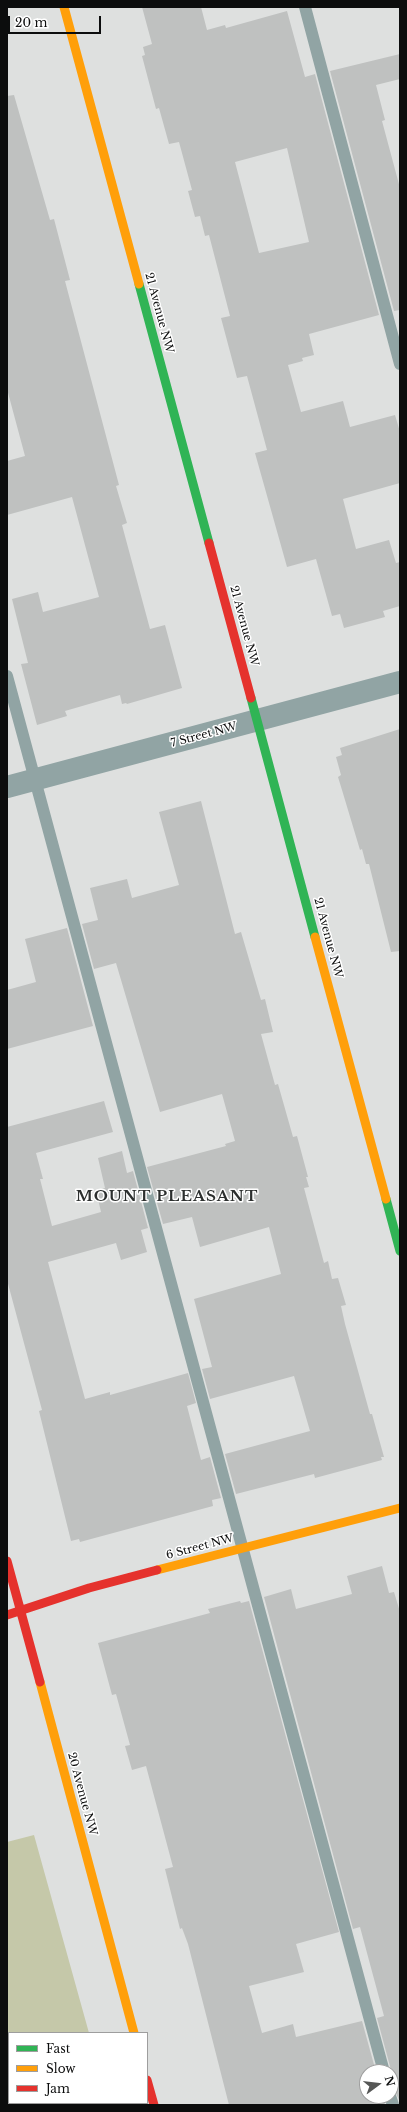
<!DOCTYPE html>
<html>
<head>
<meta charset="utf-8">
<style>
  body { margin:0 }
  #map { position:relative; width:407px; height:2112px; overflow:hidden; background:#dee0df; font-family:"Libre Baskerville",serif }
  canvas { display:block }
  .frame { position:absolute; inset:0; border:8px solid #0c0d0d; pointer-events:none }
  .legend { position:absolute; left:8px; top:2032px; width:140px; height:72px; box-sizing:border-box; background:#fff; border:1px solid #9e9e9e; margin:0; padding:5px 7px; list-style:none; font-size:12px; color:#0c0d0d }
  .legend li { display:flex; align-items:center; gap:8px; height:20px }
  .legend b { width:20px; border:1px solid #9e9e9e }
  .north { position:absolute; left:359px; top:2064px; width:40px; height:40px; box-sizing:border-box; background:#fff; border:1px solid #9e9e9e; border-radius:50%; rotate:75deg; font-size:11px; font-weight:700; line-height:16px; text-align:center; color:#0c0d0d }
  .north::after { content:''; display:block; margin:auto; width:14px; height:18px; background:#565756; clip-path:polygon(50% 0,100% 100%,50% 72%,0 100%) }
  .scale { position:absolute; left:8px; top:16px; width:93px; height:18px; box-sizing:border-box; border:2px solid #0c0d0d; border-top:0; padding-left:5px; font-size:12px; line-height:14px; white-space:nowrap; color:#0c0d0d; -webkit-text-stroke:3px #fff; paint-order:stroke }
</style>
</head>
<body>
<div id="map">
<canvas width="407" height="2112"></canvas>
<div class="frame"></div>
<ul class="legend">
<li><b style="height:5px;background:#30b455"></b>Fast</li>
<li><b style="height:5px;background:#ff9f0a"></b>Slow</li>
<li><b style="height:5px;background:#e5322d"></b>Jam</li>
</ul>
<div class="north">N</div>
<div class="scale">20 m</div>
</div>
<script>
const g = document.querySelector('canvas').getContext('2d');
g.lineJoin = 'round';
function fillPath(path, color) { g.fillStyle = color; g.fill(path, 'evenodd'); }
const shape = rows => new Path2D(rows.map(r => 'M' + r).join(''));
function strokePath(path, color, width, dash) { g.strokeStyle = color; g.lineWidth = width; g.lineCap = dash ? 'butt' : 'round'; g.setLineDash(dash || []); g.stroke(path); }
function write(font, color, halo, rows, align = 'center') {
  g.font = font + ' "Libre Baskerville",serif'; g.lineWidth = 3; g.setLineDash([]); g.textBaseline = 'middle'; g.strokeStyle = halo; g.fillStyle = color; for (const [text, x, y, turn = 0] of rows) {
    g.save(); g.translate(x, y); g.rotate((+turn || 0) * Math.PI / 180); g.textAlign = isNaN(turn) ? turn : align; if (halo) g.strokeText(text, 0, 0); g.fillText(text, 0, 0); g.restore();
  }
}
const green = shape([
  [34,1835,89,2033,9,2033,9,2103,108,2103,108,2105,7,2105,7,1842]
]);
const building = shape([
  [142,7,201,7,207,30,225,25,226,28,287,11,305,77,315,74,379,315,309,334,314,355,302,358,303,361,288,365,301,412,343,401,350,427,395,415,400,432,400,483,343,499,356,549,389,540,396,563,400,562,400,606,383,611,385,617,344,628,340,614,332,616,316,559,287,567,255,453,267,450,247,376,237,378,221,318,230,316,209,235,205,236,200,216,195,217,188,191,192,190,179,142,169,144,159,108,156,109,142,56,145,55,143,47,152,44],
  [287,148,309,242,259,253,235,162],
  [400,54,400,79,376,85,385,120,382,121,400,188,400,310,394,311,330,71],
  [14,95,50,220,54,219,70,280,65,281,119,485,116,486,127,523,122,525,150,629,165,625,182,688,127,704,126,703,122,704,120,695,65,711,67,716,37,725,21,664,28,663,12,599,38,592,43,612,99,597,72,497,7,515,7,461,25,456,7,389,7,96],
  [400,729,400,951,391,952,369,864,366,864,362,849,360,850,342,790,338,777,341,775,336,757,342,755,340,748],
  [201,801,235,934,241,932,261,1000,265,999,273,1032,261,1034,275,1085,278,1084,293,1137,297,1136,308,1177,306,1177,309,1187,304,1188,324,1263,328,1261,332,1279,338,1278,346,1305,341,1306,345,1324,370,1414,372,1414,384,1457,381,1457,382,1460,315,1478,314,1474,236,1494,225,1454,310,1431,294,1376,210,1399,202,1369,212,1367,194,1299,281,1274,269,1227,200,1247,192,1217,163,1224,147,1167,226,1146,225,1144,235,1141,222,1094,160,1112,116,963,94,969,82,924,98,920,90,888,127,879,132,898,179,885,159,812],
  [67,928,93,1026,7,1049,7,990,36,982,25,939],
  [104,1101,113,1132,36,1153,43,1179,40,1179,52,1226,101,1212,96,1191,105,1188,98,1158,122,1151,127,1173,133,1171,148,1228,141,1230,147,1252,121,1260,116,1243,48,1262,85,1399,110,1392,110,1395,188,1373,196,1403,187,1406,201,1460,210,1457,221,1498,212,1500,213,1506,80,1542,79,1539,71,1541,39,1411,42,1410,7,1280,7,1127],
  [382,1566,389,1593,394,1592,400,1612,400,2102,395,2091,391,2089,391,2070,377,2018,384,2016,360,1927,353,1929,264,1597,291,1589,296,1609,352,1594,347,1576],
  [240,1601,241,1603,249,1601,339,1932,296,1944,304,1972,249,1986,262,2033,293,2024,296,2037,362,2021,376,2072,367,2072,367,2096,383,2096,385,2105,229,2105,188,1944,182,1928,180,1929,165,1869,173,1867,146,1766,132,1770,125,1746,130,1745,116,1694,112,1695,98,1643,210,1613,208,1609]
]);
const lane = shape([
  [305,7,400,364],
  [7,676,384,2072],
  [390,2096,393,2105]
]);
const street = shape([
  [7,787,400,682]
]);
const fast = shape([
  [139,284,209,543],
  [251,698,315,937],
  [386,1199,400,1251]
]);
const slow = shape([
  [64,7,139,284],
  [315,937,386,1199],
  [157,1570,400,1508],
  [40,1682,134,2033]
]);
const jam = shape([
  [209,543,251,698],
  [7,1561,40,1682],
  [7,1615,89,1588,157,1570],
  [147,2080,154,2105]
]);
const streetNames = [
  ["21 Avenue NW",159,313,75],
  ["21 Avenue NW",244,626,75],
  ["7 Street NW",204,735,-15],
  ["21 Avenue NW",328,938,75],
  ["6 Street NW",200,1547,-15],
  ["20 Avenue NW",82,1794,75]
];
const districtNames = [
  ["MOUNT PLEASANT",167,1197]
];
fillPath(green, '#c5c8a9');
fillPath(building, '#bfc1c0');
strokePath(lane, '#91a4a4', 12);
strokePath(street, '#91a4a4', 22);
strokePath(fast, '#30b455', 9);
strokePath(slow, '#ff9f0a', 9);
strokePath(jam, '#e5322d', 9);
write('11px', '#0c0d0d', '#fff', streetNames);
g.letterSpacing = '1px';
write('bold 15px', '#2c2f2e', '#fff', districtNames);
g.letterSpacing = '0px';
</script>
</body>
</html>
